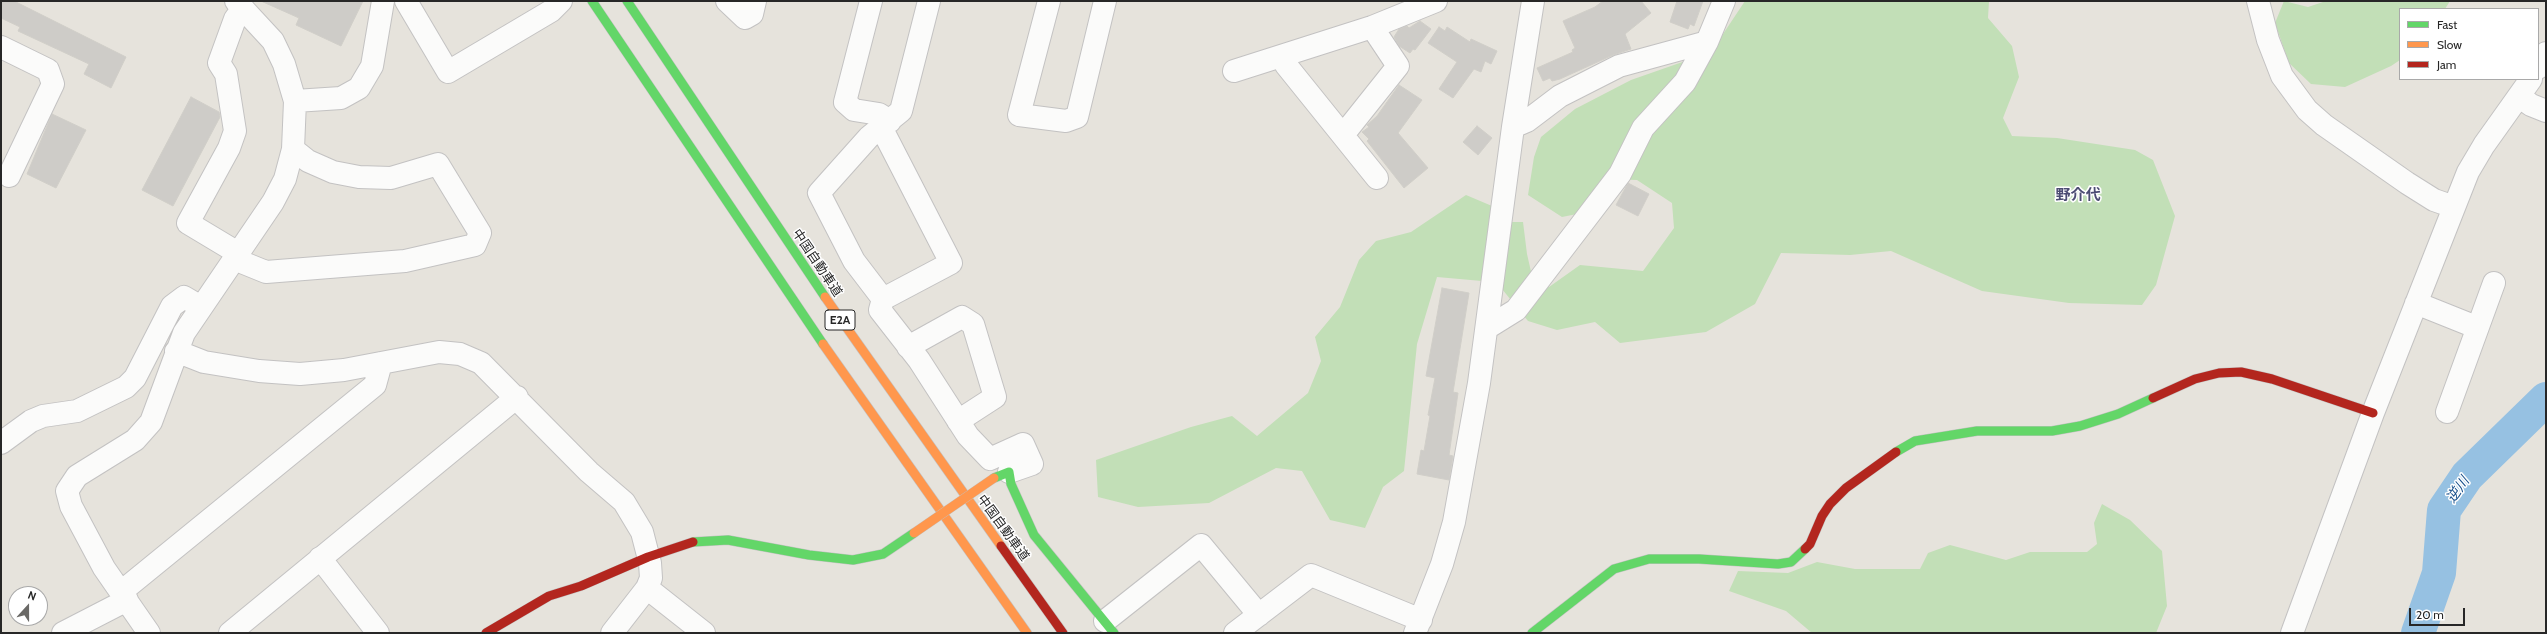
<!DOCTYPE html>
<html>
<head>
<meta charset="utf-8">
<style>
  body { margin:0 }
  #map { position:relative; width:2547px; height:634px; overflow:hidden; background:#e6e3dc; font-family:Cabin,sans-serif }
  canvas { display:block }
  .frame { position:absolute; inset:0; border:2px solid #272727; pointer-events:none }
  .legend { position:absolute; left:2399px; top:8px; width:140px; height:72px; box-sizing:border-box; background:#fff; border:1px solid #a9a9a9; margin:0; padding:5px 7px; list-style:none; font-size:12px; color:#272727 }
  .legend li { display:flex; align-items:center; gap:8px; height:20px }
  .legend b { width:20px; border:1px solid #a9a9a9 }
  .north { position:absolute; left:8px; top:586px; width:40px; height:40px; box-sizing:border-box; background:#fff; border:1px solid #a9a9a9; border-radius:50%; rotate:21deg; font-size:11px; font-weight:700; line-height:16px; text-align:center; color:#272727 }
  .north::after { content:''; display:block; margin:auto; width:14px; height:18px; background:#6a6966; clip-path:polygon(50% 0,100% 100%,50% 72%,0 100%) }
  .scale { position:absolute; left:2409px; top:608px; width:56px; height:18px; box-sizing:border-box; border:2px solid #272727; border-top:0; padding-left:5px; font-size:12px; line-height:14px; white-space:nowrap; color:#272727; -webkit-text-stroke:3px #fff; paint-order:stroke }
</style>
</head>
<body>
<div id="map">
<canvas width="2547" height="634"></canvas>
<div class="frame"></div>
<ul class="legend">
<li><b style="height:5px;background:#63d668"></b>Fast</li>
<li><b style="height:5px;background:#ff974d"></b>Slow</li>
<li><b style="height:5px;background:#b3261e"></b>Jam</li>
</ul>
<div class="north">N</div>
<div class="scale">20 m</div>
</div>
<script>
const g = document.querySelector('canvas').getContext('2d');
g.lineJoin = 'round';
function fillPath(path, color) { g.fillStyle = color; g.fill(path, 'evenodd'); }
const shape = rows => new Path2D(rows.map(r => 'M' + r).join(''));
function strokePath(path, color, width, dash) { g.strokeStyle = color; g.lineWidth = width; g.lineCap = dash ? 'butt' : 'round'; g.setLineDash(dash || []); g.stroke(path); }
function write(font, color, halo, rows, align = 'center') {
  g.font = font + ' Cabin,"Noto Sans JP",sans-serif'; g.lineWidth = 3; g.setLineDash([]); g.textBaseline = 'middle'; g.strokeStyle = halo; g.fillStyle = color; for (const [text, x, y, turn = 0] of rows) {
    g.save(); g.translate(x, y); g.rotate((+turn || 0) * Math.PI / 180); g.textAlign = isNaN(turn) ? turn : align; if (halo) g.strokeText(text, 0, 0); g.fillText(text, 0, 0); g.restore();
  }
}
const green = shape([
  [1745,1,1989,1,1988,18,2012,46,2019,77,2003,118,2012,136,2057,138,2135,150,2153,160,2175,216,2156,285,2142,305,2069,303,1982,291,1891,251,1850,255,1781,253,1755,304,1706,332,1620,343,1595,322,1557,330,1528,321,1502,289,1510,222,1523,222,1527,254,1532,276,1549,287,1580,265,1643,271,1674,228,1672,203,1637,180,1608,179,1577,214,1562,217,1528,195,1534,157,1541,137,1575,109,1631,80,1691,59,1717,43],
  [2284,1,2308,7,2326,1,2450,1,2445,9,2400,9,2400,60,2391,66,2345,87,2311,84,2289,63,2275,23],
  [1466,195,1492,206,1482,281,1437,277,1417,344,1404,471,1383,487,1365,528,1330,520,1302,471,1276,468,1209,503,1138,507,1098,497,1096,460,1191,427,1232,416,1257,436,1308,393,1321,361,1315,337,1340,307,1359,260,1376,241,1411,232],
  [2102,504,2130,520,2162,551,2167,606,2156,633,1812,633,1786,611,1729,591,1738,571,1788,573,1817,562,1855,569,1920,569,1928,553,1950,545,2006,560,2030,552,2087,552,2097,544,2094,523]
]);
const river = shape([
  [2418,633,2439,573,2444,510,2467,476,2546,399]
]);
const building = shape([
  [1,1,14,1,126,57,111,88,84,74,89,64,18,31,20,27,1,18,1,1],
  [261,1,363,1,341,46,296,25,299,18,261,1],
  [1603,1,1641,1,1651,13,1625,34,1631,49,1613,55,1560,79,1552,81,1550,78,1543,81,1537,68,1573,52,1572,50,1575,48,1563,21,1595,7,1603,1],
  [1677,1,1703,1,1694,26,1690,24,1688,29,1670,22,1677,1],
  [1420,21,1431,29,1415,50,1413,49,1410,53,1399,46,1394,37,1399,29,1407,26,1409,28,1420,21],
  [1439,27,1445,31,1447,27,1470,42,1471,39,1497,51,1491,64,1485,61,1481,72,1474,69,1453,98,1439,89,1457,62,1428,43,1439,27],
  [1399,85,1422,100,1398,133,1428,168,1404,188,1367,141,1369,139,1362,132,1369,127,1367,125,1377,116,1399,85],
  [191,97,219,112,220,117,173,206,142,190,191,97],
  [52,114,86,130,56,188,27,174,52,114],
  [1477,126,1492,138,1478,155,1463,142,1477,126],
  [1628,183,1649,194,1638,216,1616,205,1628,183],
  [1442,288,1469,293,1453,392,1458,393,1449,455,1453,456,1449,480,1417,474,1421,450,1424,451,1430,416,1428,415,1435,378,1426,376,1442,288]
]);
const street = shape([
  [406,1,448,72,551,11,561,1],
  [727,1,745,18,752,14,755,1],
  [871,1,845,102,854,110,879,114,890,121],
  [1049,1,1019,115,1066,121,1077,117,1105,1],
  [2258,1,2268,40,2282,76,2307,110,2324,125,2407,183,2434,200,2454,207],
  [1,47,48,70,53,84,9,176],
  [1282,56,1286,65,1377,178],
  [2538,68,2546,53],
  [1234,71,1372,27,1436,1],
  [2520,97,2531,105,2546,111],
  [295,101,341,98,359,88,372,66,383,1],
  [881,127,951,263,883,299,880,310,919,360,968,436,990,459,1023,444,1032,464,1009,472],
  [1513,127,1527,121,1560,96,1619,66,1707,42],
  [1343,135,1398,66,1372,27],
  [238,253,188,223,229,148,235,131,226,74,219,63,235,19,243,8],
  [234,259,266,272,405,261,475,245,480,233,438,164,391,178,359,177,333,172,308,161,293,149],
  [883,299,854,261,819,193,869,137,901,111,929,1],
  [2416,303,2476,327],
  [1487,328,1516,310,1620,174,1643,128,1685,82,1707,42,1724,1],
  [908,347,962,317,973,324,995,397,958,421],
  [176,351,204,362,259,371,300,374,344,370,439,352,460,354,481,363,589,472,624,502,642,532,650,563,651,578,647,588,612,633],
  [2447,412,2494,283],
  [1,443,31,421,43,416,77,411,126,387,135,378,172,306,184,297,201,307],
  [320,558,378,633],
  [647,588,704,633],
  [121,592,375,385,381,363],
  [1105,621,1201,545,1259,615],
  [63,633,127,600],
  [149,633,104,568,71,506,67,491,77,476,135,440,151,422,184,333,273,202,285,179,293,149,295,101,284,64,273,41,236,1],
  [230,633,517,397],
  [1235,633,1311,575,1421,620],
  [1415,633,1442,564,1454,522,1479,383,1513,127,1533,1],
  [2292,633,2373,413,2468,172,2484,145,2531,79]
]);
const fast = shape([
  [592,1,823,344],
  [627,1,825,297],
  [1896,452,1915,441,1977,431,2052,431,2080,426,2118,414,2153,398],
  [994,478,1009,472,1011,484,1034,535,1114,633],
  [693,542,728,540,809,555,853,560,883,554,914,533],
  [1532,633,1614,569,1649,559,1699,559,1778,564,1791,562,1805,549]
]);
const slow = shape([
  [825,297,1001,546],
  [823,344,1027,633]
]);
const jam = shape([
  [2153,398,2195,379,2219,373,2241,372,2272,379,2373,413],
  [1001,546,1063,633],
  [1805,549,1810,544,1822,516,1830,504,1846,488,1896,452],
  [486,633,549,596,581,586,648,557,693,542]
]);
const slowBridge = shape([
  [914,533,994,478]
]);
const shields = [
  [840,320,30]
];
const shieldNames = [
  ["E2A",840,320]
];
const streetNames = [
  ["中国自動車道",817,263,56],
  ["中国自動車道",1003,528,54]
];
const waterNames = [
  ["逆川",2458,490,-55]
];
const quarterNames = [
  ["野介代",2078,196]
];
fillPath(green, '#c2dfb7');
strokePath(river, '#96c1e2', 34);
fillPath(building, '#ceccc8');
strokePath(building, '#d0cec8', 1);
strokePath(street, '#c3c2c2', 24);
strokePath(fast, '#c3c2c2', 10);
strokePath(slow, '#c3c2c2', 10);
strokePath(jam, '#c3c2c2', 10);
strokePath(street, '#fbfbfa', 22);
strokePath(fast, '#63d668', 9);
strokePath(slow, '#ff974d', 9);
strokePath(jam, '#b3261e', 9);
strokePath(slowBridge, '#c3c2c2', 10, []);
strokePath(slowBridge, '#ff974d', 9);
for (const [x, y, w] of shields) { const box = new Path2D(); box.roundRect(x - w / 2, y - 10, w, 20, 3); g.fillStyle = '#fff'; g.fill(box); strokePath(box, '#272727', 1); }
write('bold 12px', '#272727', null, shieldNames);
write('13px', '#272727', '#fff', streetNames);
write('italic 14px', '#174f8b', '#fff', waterNames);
write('bold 15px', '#4c4c73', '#fff', quarterNames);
</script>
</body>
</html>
